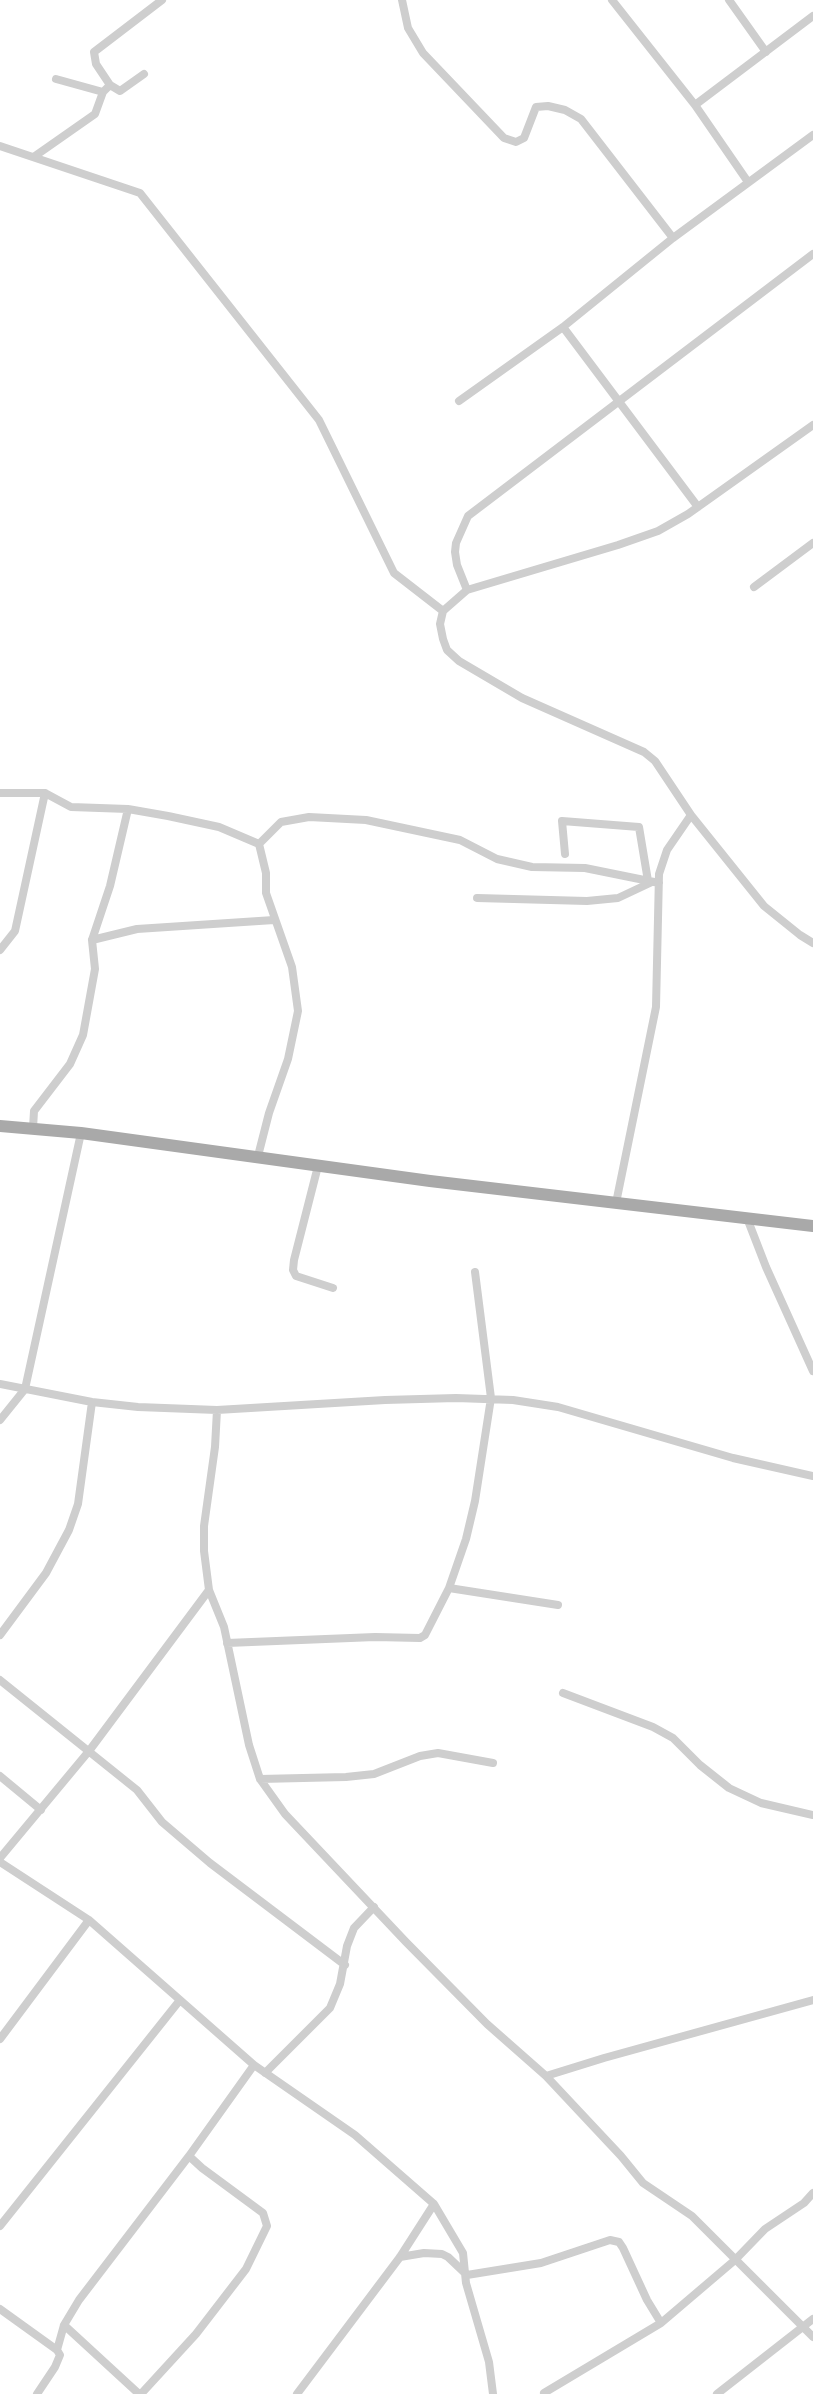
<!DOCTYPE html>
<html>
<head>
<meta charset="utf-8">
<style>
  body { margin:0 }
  canvas { display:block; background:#fff }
</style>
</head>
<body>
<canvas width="813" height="2394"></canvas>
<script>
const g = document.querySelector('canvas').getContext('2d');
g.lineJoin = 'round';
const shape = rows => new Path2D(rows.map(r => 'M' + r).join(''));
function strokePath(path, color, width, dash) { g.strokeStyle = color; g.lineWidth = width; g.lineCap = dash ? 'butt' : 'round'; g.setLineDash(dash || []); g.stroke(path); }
const street = shape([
  [402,0,408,28,423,53,504,138,516,142,524,138,536,107,548,106,565,110,581,119,673,238],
  [612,0,695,105,748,182],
  [729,0,766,52],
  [56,79,103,92],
  [110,85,120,91,144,74],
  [695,105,813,16],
  [0,146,140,193,319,420,394,573,443,611],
  [35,156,95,114,103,92,110,85,96,64,94,52,162,0],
  [563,327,698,507],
  [459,401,563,327,673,238,813,135],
  [754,587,813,543],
  [467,590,457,565,455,552,456,543,468,516,813,254],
  [0,793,45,793,71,807,128,809,168,816,219,827,259,844],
  [691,815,764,906,800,935,813,943],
  [565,854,562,821,639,827,648,881],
  [477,898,587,901,618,898,652,882],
  [92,940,137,929,274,920],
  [0,950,15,931,45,793],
  [33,1128,34,1111,70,1064,83,1035,95,969,92,940,110,886,128,809],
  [258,1156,269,1113,288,1059,298,1011,292,967,266,893,266,873,259,844,281,822,309,817,366,820,460,840,497,859,532,867,585,868,659,883],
  [318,1166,294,1260,293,1270,296,1276,333,1288],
  [616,1203,656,1007,659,874,667,850,691,815,655,761,644,752,522,698,459,661,447,650,443,639,440,624,443,611,467,590,618,545,658,531,688,514,813,425],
  [747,1218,766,1267,813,1371],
  [0,1384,92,1402,138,1407,217,1410,385,1400,456,1398,513,1400,558,1407,733,1458,813,1476],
  [217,1410,215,1447,204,1526,204,1551,209,1590,224,1627,249,1745,260,1779,285,1814,406,1942,487,2024,546,2076,621,2156,643,2183,692,2216,813,2337],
  [0,1420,25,1389,81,1133],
  [449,1588,558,1605],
  [0,1635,46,1573,69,1530,78,1504,92,1402],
  [227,1643,375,1637,420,1638,425,1635,449,1588,466,1539,475,1501,491,1398,475,1272],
  [0,1680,137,1790,162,1822,210,1863,345,1965],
  [563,1693,653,1727,673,1738,700,1765,729,1788,761,1803,813,1815],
  [0,1776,41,1810],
  [260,1779,346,1777,374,1774,420,1756,438,1753,493,1763],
  [0,1858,89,1751,209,1590],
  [0,1862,89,1920,254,2065],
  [0,2039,89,1920],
  [265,2073,330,2008,340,1984,347,1946,354,1928,374,1907],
  [546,2076,604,2058,813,2000],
  [434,2204,463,2253,466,2283,489,2362,493,2394],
  [0,2226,180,2000],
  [400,2257,424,2253,442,2254,448,2257,467,2275],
  [467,2275,541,2263,610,2240,619,2242,623,2248,647,2300,661,2323],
  [0,2309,57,2350],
  [64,2325,139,2394],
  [544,2393,661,2323,735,2260,765,2229,804,2203,813,2193],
  [37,2394,55,2367,60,2355,57,2350,64,2325,79,2300,189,2156],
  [141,2394,196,2334,246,2269,267,2226,263,2213,202,2168,189,2156,254,2065,355,2135,434,2204,400,2257,297,2394],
  [717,2394,813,2319]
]);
const primary = shape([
  [0,1126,81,1133,430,1181,813,1226]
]);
strokePath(street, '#cecece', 8);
strokePath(primary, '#a9a9a9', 12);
</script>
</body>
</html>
